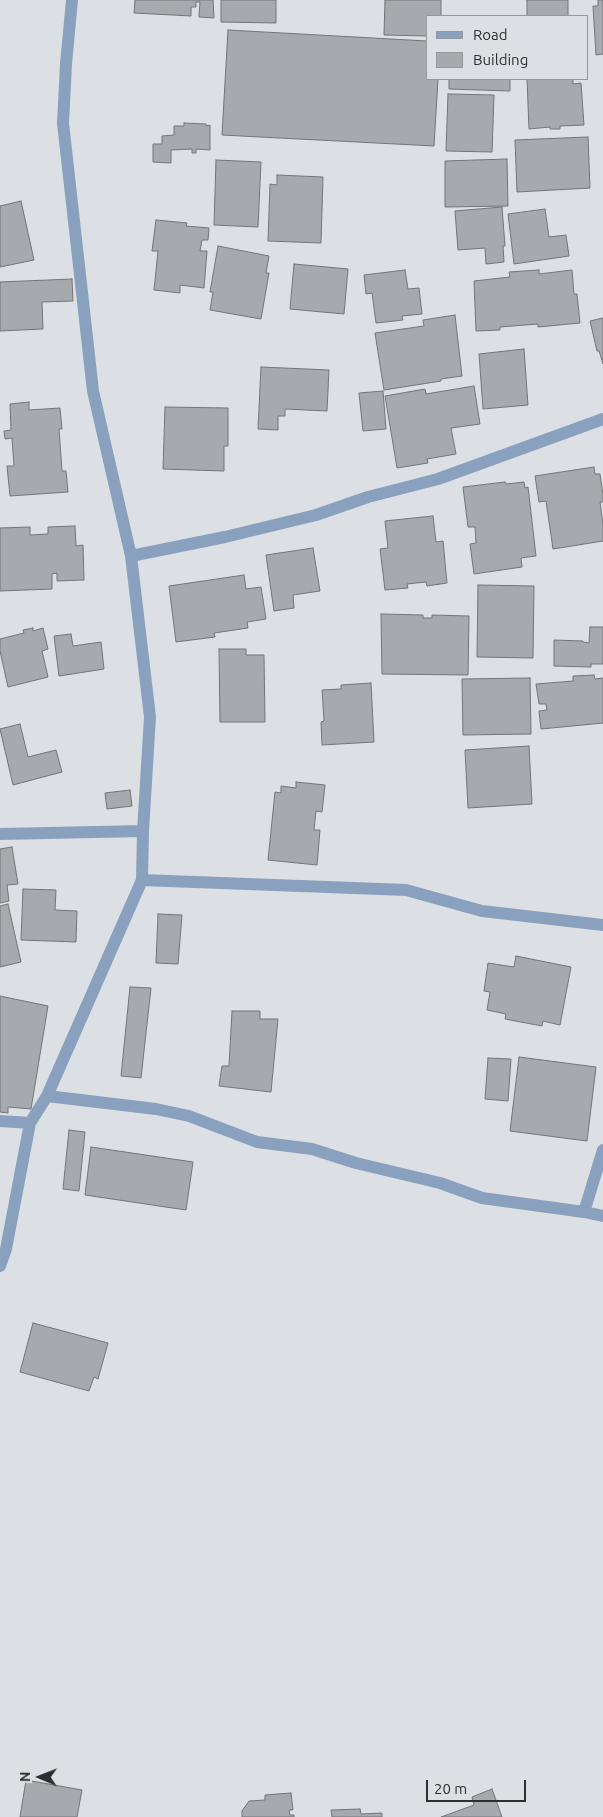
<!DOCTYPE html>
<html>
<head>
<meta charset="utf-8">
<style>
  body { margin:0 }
  #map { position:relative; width:603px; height:1817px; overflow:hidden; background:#dce0e4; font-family:Ubuntu,sans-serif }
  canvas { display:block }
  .legend { position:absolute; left:426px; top:15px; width:162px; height:65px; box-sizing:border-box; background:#dce0e4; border:1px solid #96999c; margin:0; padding:6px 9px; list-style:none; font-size:15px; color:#2d2e2f }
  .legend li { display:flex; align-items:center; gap:10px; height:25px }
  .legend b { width:25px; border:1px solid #96999c }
  .north { position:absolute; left:15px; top:1752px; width:50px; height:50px; -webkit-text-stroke:4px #dce0e4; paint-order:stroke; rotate:271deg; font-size:14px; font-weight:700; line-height:20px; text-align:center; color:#2d2e2f }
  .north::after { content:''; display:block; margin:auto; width:18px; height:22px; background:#2d2e2f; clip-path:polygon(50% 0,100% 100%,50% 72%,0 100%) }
  .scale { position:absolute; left:426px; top:1780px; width:100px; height:22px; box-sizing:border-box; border:2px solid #2d2e2f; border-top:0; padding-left:6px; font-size:15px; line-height:18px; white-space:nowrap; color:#2d2e2f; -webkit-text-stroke:4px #dce0e4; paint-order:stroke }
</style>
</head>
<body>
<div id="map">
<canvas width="603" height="1817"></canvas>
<ul class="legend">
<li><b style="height:6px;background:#89a1be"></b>Road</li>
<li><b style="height:14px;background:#a6a9ad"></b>Building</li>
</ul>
<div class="north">N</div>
<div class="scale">20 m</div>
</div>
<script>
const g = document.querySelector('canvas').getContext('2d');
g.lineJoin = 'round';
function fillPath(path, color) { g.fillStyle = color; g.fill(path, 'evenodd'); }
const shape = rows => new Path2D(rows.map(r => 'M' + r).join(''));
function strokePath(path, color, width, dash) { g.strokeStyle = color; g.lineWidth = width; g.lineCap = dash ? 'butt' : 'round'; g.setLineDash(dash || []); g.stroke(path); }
const building = shape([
  [135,0,213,0,214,18,199,17,200,2,196,2,196,7,191,7,191,16,134,13,135,0],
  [221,0,276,0,276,23,221,22,221,0],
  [385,0,441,0,441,16,427,16,427,36,384,35,385,0],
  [527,0,568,0,568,16,527,16,527,0],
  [598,0,603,0,603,54,596,55,593,6,598,6,598,0],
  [228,30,427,41,427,79,438,79,434,146,222,135,228,30],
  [449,79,510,79,510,91,449,89,449,79],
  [527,79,573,79,573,84,581,83,584,125,560,126,560,129,550,129,550,127,529,129,527,79],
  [448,94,494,95,492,152,446,151,448,94],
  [184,123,206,124,206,126,210,125,210,150,196,149,196,153,192,153,192,149,171,150,171,163,153,162,153,144,162,144,162,136,174,135,174,126,184,126,184,123],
  [588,137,590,188,517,192,515,140,588,137],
  [507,159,508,206,445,207,445,161,507,159],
  [216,160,261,162,258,227,214,225,216,160],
  [277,175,323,177,321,243,268,241,270,184,277,185,277,175],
  [21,201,34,260,0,267,0,206,21,201],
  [502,207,505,246,503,246,504,262,486,264,485,248,458,250,455,211,502,207],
  [545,209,549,237,566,235,569,256,514,264,508,214,545,209],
  [156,220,187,223,186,226,209,228,208,240,202,240,200,251,207,251,204,288,180,285,180,293,154,290,158,251,152,251,156,220],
  [218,246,269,256,266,273,269,273,261,319,210,310,213,292,210,292,218,246],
  [294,264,348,269,344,314,290,309,294,264],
  [405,270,408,289,419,288,422,314,402,316,403,320,376,323,372,293,366,294,364,275,405,270],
  [539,270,539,274,572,270,574,294,577,294,580,323,538,327,538,324,500,327,500,330,476,331,474,281,510,277,509,272,539,270],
  [72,279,73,301,42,302,43,329,0,331,0,282,72,279],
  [455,315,462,376,441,379,441,381,384,390,375,333,424,326,423,320,455,315],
  [603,318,603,364,599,351,597,351,590,321,603,318],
  [524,349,528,405,483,409,479,354,524,349],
  [261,367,329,370,327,411,285,409,285,416,278,416,278,430,258,429,261,367],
  [474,386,480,424,451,428,456,454,427,459,428,463,397,468,385,396,425,389,426,394,474,386],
  [383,391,386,429,363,431,359,393,383,391],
  [29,402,29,410,60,408,62,429,59,429,62,471,66,471,68,492,10,496,7,466,14,466,12,438,5,439,4,431,11,430,10,404,29,402],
  [165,407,228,408,228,446,224,446,224,471,163,469,165,407],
  [594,467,595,474,600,474,603,495,603,502,600,502,603,524,603,541,553,549,546,501,539,502,535,476,594,467],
  [505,482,506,484,524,482,525,488,528,487,536,556,521,558,522,567,474,574,470,544,476,543,475,527,468,527,463,487,505,482],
  [433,516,436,542,443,541,447,583,427,586,426,582,407,584,408,588,385,590,380,549,388,548,385,521,433,516],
  [75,526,76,546,83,545,84,580,57,581,57,573,52,574,52,589,0,591,0,528,30,527,30,535,48,534,48,527,75,526],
  [313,548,320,591,293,595,294,608,274,611,266,555,313,548],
  [244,575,246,589,261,587,266,619,247,622,248,628,214,633,215,637,176,642,169,586,244,575],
  [478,585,534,586,533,658,477,657,478,585],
  [381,614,423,615,423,618,432,618,432,615,469,616,468,675,382,674,381,614],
  [590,627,603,627,603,664,591,664,591,667,554,666,554,640,583,641,583,642,589,643,590,627],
  [33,628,33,631,43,628,48,649,42,651,48,677,8,687,0,651,0,639,24,633,23,630,33,628],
  [71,634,73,646,101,642,104,669,59,676,54,636,71,634],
  [219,649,246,649,246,655,264,655,265,722,220,722,219,649],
  [594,675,595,679,603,678,603,723,541,729,539,711,547,710,546,704,539,704,536,684,573,681,573,676,594,675],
  [530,678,531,734,463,735,462,679,530,678],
  [371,683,374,742,322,745,321,722,324,721,322,690,341,689,341,685,371,683],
  [20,724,28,757,56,750,62,772,13,785,0,729,20,724],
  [529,746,532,804,468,808,465,750,529,746],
  [296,782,325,785,322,812,316,811,314,830,320,830,317,865,268,860,275,792,281,793,281,786,296,788,296,782],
  [130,790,132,806,107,809,105,793,130,790],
  [12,847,18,884,7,885,9,901,0,903,0,849,12,847],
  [23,889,56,890,55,910,77,911,76,942,21,940,23,889],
  [8,904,21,962,0,967,0,906,8,904],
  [158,914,182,915,178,964,156,963,158,914],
  [516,956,571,967,560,1025,543,1021,542,1026,505,1019,506,1014,487,1010,490,992,484,991,488,963,514,967,516,956],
  [130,987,151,988,141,1078,121,1076,130,987],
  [0,996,48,1006,31,1109,8,1107,8,1113,0,1112,0,996],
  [232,1011,260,1011,260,1019,278,1019,271,1092,219,1086,222,1066,229,1066,232,1011],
  [519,1057,596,1067,587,1141,510,1131,519,1057],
  [488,1058,511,1059,508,1101,485,1099,488,1058],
  [69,1130,85,1132,79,1191,63,1189,69,1130],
  [91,1147,193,1162,186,1210,85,1195,91,1147],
  [33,1323,108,1343,98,1379,94,1377,89,1391,20,1372,33,1323],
  [26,1780,82,1790,77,1817,20,1817,26,1780],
  [492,1789,502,1817,441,1817,474,1805,472,1797,492,1789],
  [291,1793,293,1810,289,1810,290,1815,294,1815,294,1817,242,1817,242,1811,249,1801,265,1800,265,1795,291,1793],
  [360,1809,361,1814,382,1813,382,1817,332,1817,331,1810,360,1809]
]);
const minor = shape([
  [131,556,225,537,316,515,368,497,438,479,603,419],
  [0,834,143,831],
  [142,880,406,890,482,911,603,925],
  [47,1096,156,1109,189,1116,257,1142,312,1149,356,1163,440,1183,482,1198,584,1212,603,1216],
  [0,1121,30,1123],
  [584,1212,603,1150],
  [0,1266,6,1249,30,1123,47,1096,142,880,143,831,150,717,131,556,93,391,63,123,66,64,72,0]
]);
fillPath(building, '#a6a9ad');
strokePath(building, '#727578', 1);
strokePath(minor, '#89a1be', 12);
</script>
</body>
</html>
